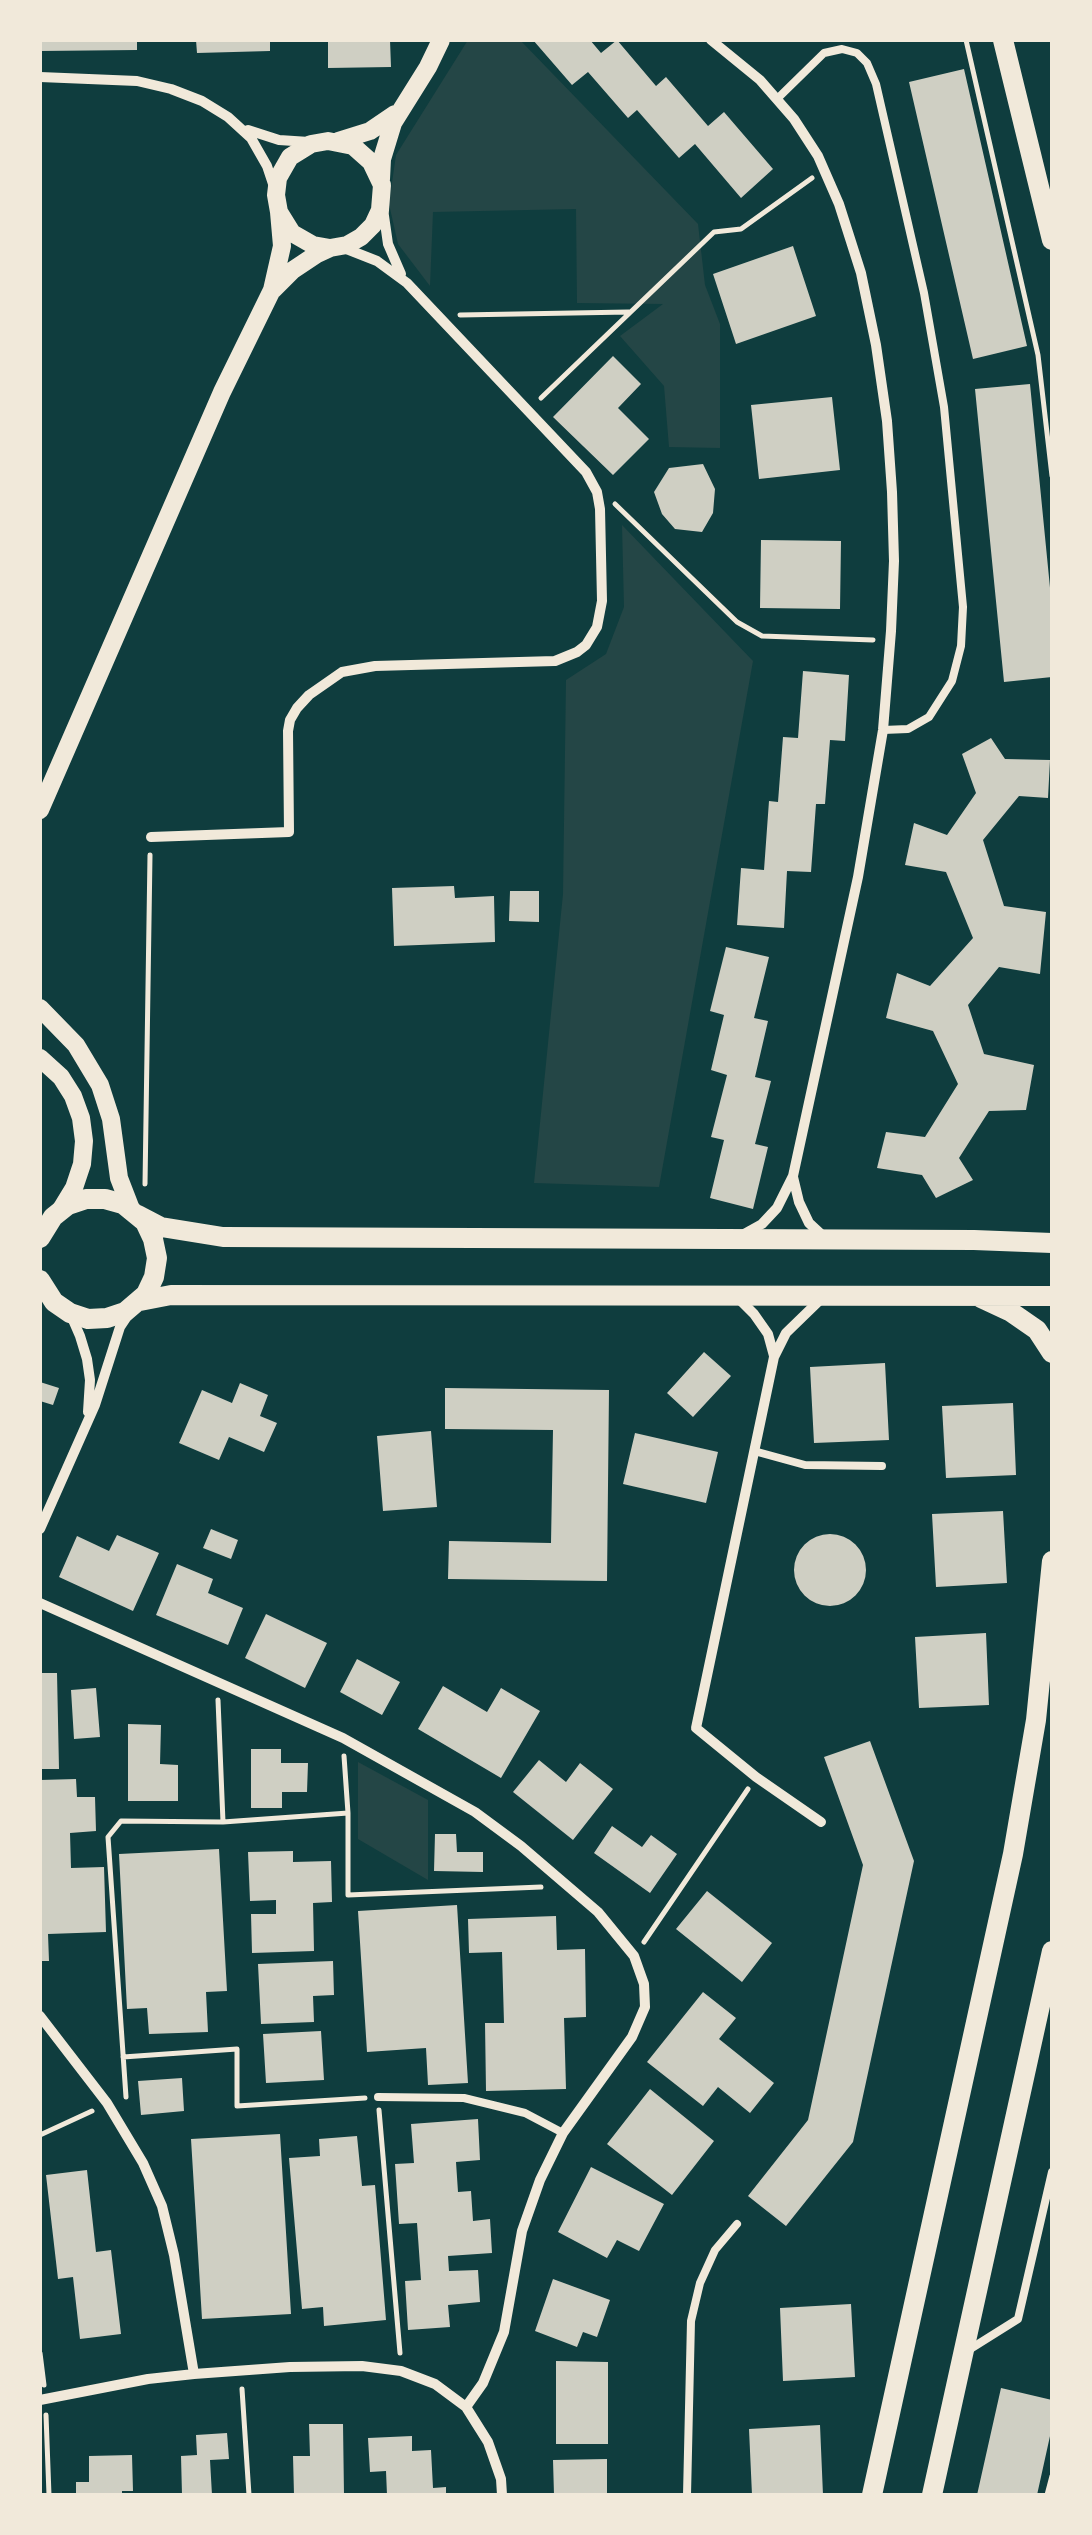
<!DOCTYPE html>
<html>
<head>
<meta charset="utf-8">
<style>
  body { margin:0 }
  #map { position:relative; width:1092px; height:2535px; overflow:hidden; background:#0f3d3e; font-family:Arial,sans-serif }
  canvas { display:block }
  .frame { position:absolute; inset:0; border:42px solid #f1e9da; pointer-events:none }
</style>
</head>
<body>
<div id="map">
<canvas width="1092" height="2535"></canvas>
<div class="frame"></div>
</div>
<script>
const g = document.querySelector('canvas').getContext('2d');
g.lineJoin = 'round';
function fillPath(path, color) { g.fillStyle = color; g.fill(path, 'evenodd'); }
const shape = rows => new Path2D(rows.map(r => 'M' + r).join(''));
function strokePath(path, color, width, dash) { g.strokeStyle = color; g.lineWidth = width; g.lineCap = dash ? 'butt' : 'round'; g.setLineDash(dash || []); g.stroke(path); }
const green = shape([
  [468,40,520,40,698,224,705,285,720,324,720,448,669,447,664,386,620,336,663,304,577,303,576,209,433,212,430,286,398,244,389,204,396,155],
  [622,525,753,661,659,1187,534,1183,563,894,566,680,606,654,624,607],
  [358,1762,428,1800,428,1880,358,1839]
]);
const building = shape([
  [40,40,137,40,137,50,40,51],
  [196,40,270,40,270,51,197,53],
  [328,40,390,40,391,67,328,68],
  [533,40,590,40,601,53,617,40,656,86,666,77,708,126,724,112,773,169,741,198,695,144,679,158,637,110,628,118,588,72,572,85],
  [964,69,1027,346,973,359,909,82],
  [793,246,816,316,736,344,713,274],
  [613,356,641,384,618,408,649,439,613,475,553,417],
  [1030,384,1052,608,1052,677,1004,682,975,389],
  [832,397,840,470,759,479,751,405],
  [703,464,715,489,713,513,702,532,675,529,662,514,654,492,669,468],
  [761,540,841,541,840,609,760,608],
  [803,671,849,675,845,741,830,740,825,804,816,804,811,872,787,871,784,928,737,925,741,868,764,870,769,801,778,802,783,737,798,738],
  [991,738,1005,759,1050,760,1048,798,1019,796,983,840,1004,906,1046,912,1040,974,999,967,968,1005,984,1054,1034,1065,1026,1110,989,1111,959,1158,973,1180,936,1198,922,1175,877,1168,886,1132,925,1137,958,1084,933,1031,886,1018,897,973,930,986,973,938,946,872,905,865,914,823,947,835,976,793,962,754],
  [454,886,455,898,494,896,495,942,394,946,392,888],
  [510,891,539,891,539,922,509,921],
  [726,947,769,957,754,1018,768,1021,755,1077,771,1081,755,1144,768,1147,753,1209,710,1198,724,1140,711,1137,727,1075,711,1070,724,1015,710,1011],
  [704,1352,731,1376,693,1417,667,1393],
  [885,1363,889,1440,814,1443,810,1367],
  [40,1382,59,1388,53,1405,40,1401],
  [240,1383,268,1395,260,1416,277,1423,264,1452,229,1437,219,1460,179,1443,202,1390,232,1403],
  [445,1388,609,1390,607,1581,448,1579,449,1541,551,1543,553,1430,445,1429],
  [1013,1403,1016,1475,946,1478,942,1406],
  [431,1431,437,1507,383,1511,377,1436],
  [635,1433,718,1452,706,1503,623,1484],
  [1003,1511,1007,1583,936,1587,932,1514],
  [211,1529,238,1540,231,1559,203,1548],
  '794 1570a36 36 0 1 1 72 0a36 36 0 1 1-72 0Z',
  [117,1535,159,1553,133,1611,59,1577,77,1536,109,1551],
  [177,1564,213,1579,208,1593,243,1608,228,1645,156,1615],
  [266,1614,327,1643,305,1688,245,1658],
  [986,1633,989,1705,919,1708,915,1637],
  [357,1659,400,1682,382,1715,340,1692],
  [40,1673,57,1673,59,1769,40,1769],
  [443,1686,487,1712,501,1688,540,1711,501,1778,418,1729],
  [96,1688,100,1737,74,1739,71,1690],
  [128,1724,161,1725,160,1764,178,1765,178,1801,128,1801],
  [870,1741,914,1861,853,2142,786,2226,748,2196,808,2120,863,1865,824,1757],
  [251,1749,281,1749,281,1763,308,1763,307,1792,282,1792,282,1808,251,1808],
  [539,1760,566,1782,580,1763,613,1789,573,1840,513,1792],
  [76,1779,77,1797,95,1797,96,1831,70,1833,71,1868,104,1867,106,1932,48,1934,49,1961,40,1961,40,1780],
  [612,1826,642,1847,651,1835,677,1854,650,1893,594,1853],
  [435,1834,456,1834,457,1852,483,1852,483,1872,434,1871],
  [219,1849,227,1991,206,1992,208,2032,149,2034,147,2008,127,2009,119,1854],
  [293,1851,293,1862,331,1861,332,1902,313,1903,314,1951,252,1953,251,1914,276,1914,276,1900,250,1901,248,1852],
  [707,1891,772,1943,742,1982,676,1929],
  [457,1905,468,2083,428,2085,426,2048,367,2052,358,1911],
  [556,1916,557,1950,585,1949,586,2017,564,2018,566,2089,486,2091,485,2023,504,2023,502,1952,469,1953,468,1919],
  [333,1961,334,1995,313,1996,314,2022,261,2024,258,1964],
  [703,1992,736,2018,719,2039,774,2083,750,2113,718,2087,703,2106,647,2062],
  [321,2031,324,2080,266,2083,263,2034],
  [182,2078,184,2111,141,2115,138,2081],
  [650,2089,714,2141,672,2195,607,2144],
  [478,2119,480,2160,456,2162,458,2192,471,2191,473,2221,490,2219,492,2253,448,2256,449,2271,478,2270,480,2302,448,2305,450,2327,408,2330,405,2281,421,2280,417,2223,399,2224,395,2164,414,2163,411,2124],
  [280,2134,291,2314,202,2319,191,2139],
  [357,2136,362,2186,375,2185,386,2320,324,2326,323,2307,302,2309,289,2158,320,2156,319,2139],
  [591,2167,664,2204,639,2251,617,2240,607,2258,558,2232],
  [87,2170,96,2252,111,2250,121,2334,80,2339,73,2277,58,2279,46,2175],
  [553,2279,610,2300,597,2337,583,2332,577,2347,535,2331],
  [851,2304,855,2377,783,2381,780,2308],
  [556,2361,608,2362,608,2444,556,2444],
  [1001,2388,1052,2400,1052,2427,1037,2495,977,2495],
  [309,2424,343,2424,344,2495,294,2495,293,2456,310,2456],
  [820,2425,823,2495,752,2495,749,2429],
  [227,2433,229,2459,210,2460,212,2495,182,2495,181,2456,197,2455,196,2435],
  [412,2436,412,2451,431,2450,433,2488,446,2487,446,2495,387,2495,386,2471,370,2472,368,2438],
  [132,2455,133,2491,122,2491,122,2495,76,2495,76,2482,89,2482,89,2456],
  [607,2459,607,2495,554,2495,553,2460]
]);
const path = shape([
  [966,40,1038,355,1052,476],
  [460,315,629,312],
  [541,398,714,232,741,229,812,178],
  [615,504,737,622,762,636,873,640],
  [145,1184,150,855],
  [344,1756,348,1813],
  [223,1822,348,1813,348,1895,541,1887],
  [644,1942,748,1789],
  [123,2057,237,2049,237,2106,365,2098],
  [126,2097,108,1837,121,1821,223,1822,218,1700],
  [379,2110,400,2353],
  [40,2135,92,2111],
  [40,2353,44,2385],
  [242,2389,249,2495],
  [46,2415,49,2495],
  [1047,2495,1052,2476]
]);
const service = shape([
  [777,99,824,53,842,49,857,53,867,63,876,84,924,293,944,407,963,607,961,646,952,681,929,717,908,729,883,730],
  [754,1451,805,1465,882,1466],
  [378,2097,464,2098,525,2113,563,2133],
  [967,2351,1018,2319,1052,2172],
  [687,2495,691,2321,700,2283,715,2250,737,2224]
]);
const minor = shape([
  [711,40,760,80,794,119,818,156,839,204,861,273,876,345,887,421,892,492,894,561,891,631,883,730,858,877,793,1176,777,1208,762,1224,744,1234],
  [40,77,137,81,171,89,202,101,228,117,251,138,267,166,273,184],
  [248,130,279,140,309,142],
  [383,209,388,244,401,274],
  [151,837,289,832,288,731,290,720,297,708,309,695,342,672,375,666,555,661,577,652,586,645,597,627,602,601,600,509,597,492,586,472,407,283,377,261,344,248],
  [793,1177,799,1202,809,1223,823,1236],
  [736,1296,754,1314,768,1334,774,1356],
  [70,1313,80,1336,87,1359,90,1380,88,1412],
  [40,1529,95,1405,120,1327,130,1312],
  [40,1603,343,1738,475,1812,521,1846,598,1912,634,1956,644,1984,645,2007,632,2037,563,2133,540,2180,522,2231,504,2332,483,2383,466,2407],
  [821,1822,756,1777,696,1728,774,1357,786,1333,821,1299],
  [40,2016,107,2103,143,2163,162,2206,174,2255,194,2374],
  [40,2400,148,2379,194,2374,290,2367,362,2366,401,2371,435,2384,466,2407,488,2442,501,2479,502,2495]
]);
const tertiary = shape([
  [338,141,370,131,395,114],
  [381,179,382,159,393,123,428,67,441,40],
  [273,290,293,270,317,254,330,248,347,245,361,237,373,225,380,210,382,185,371,162,353,146,328,141,311,144,290,157,278,178,276,195,279,212,292,233,313,245,330,248],
  [40,810,222,392,272,290,282,246,279,212],
  [40,1008,76,1045,100,1085,111,1119,119,1178,131,1209],
  [40,1058,61,1077,73,1096,81,1118,84,1141,82,1164,74,1188,60,1211]
]);
const secondary = shape([
  [1003,40,1052,240],
  [138,1215,161,1227,223,1237,974,1240,1052,1243],
  [40,1238,53,1217,68,1205,86,1199,105,1199,123,1204,145,1222,153,1239,157,1258,154,1277,146,1294,125,1312,107,1318,88,1319,70,1313,54,1302,40,1280],
  [981,1298,1011,1312,1037,1330,1052,1353],
  [140,1301,171,1295,1052,1296],
  [872,2495,1013,1854,1036,1720,1052,1561],
  [932,2495,1052,1951]
]);
fillPath(green, '#244646');
fillPath(building, '#cfcfc3');
strokePath(path, '#f1e9da', 5);
strokePath(service, '#f1e9da', 8);
strokePath(minor, '#f1e9da', 10);
strokePath(tertiary, '#f1e9da', 18);
strokePath(secondary, '#f1e9da', 20);
</script>
</body>
</html>
